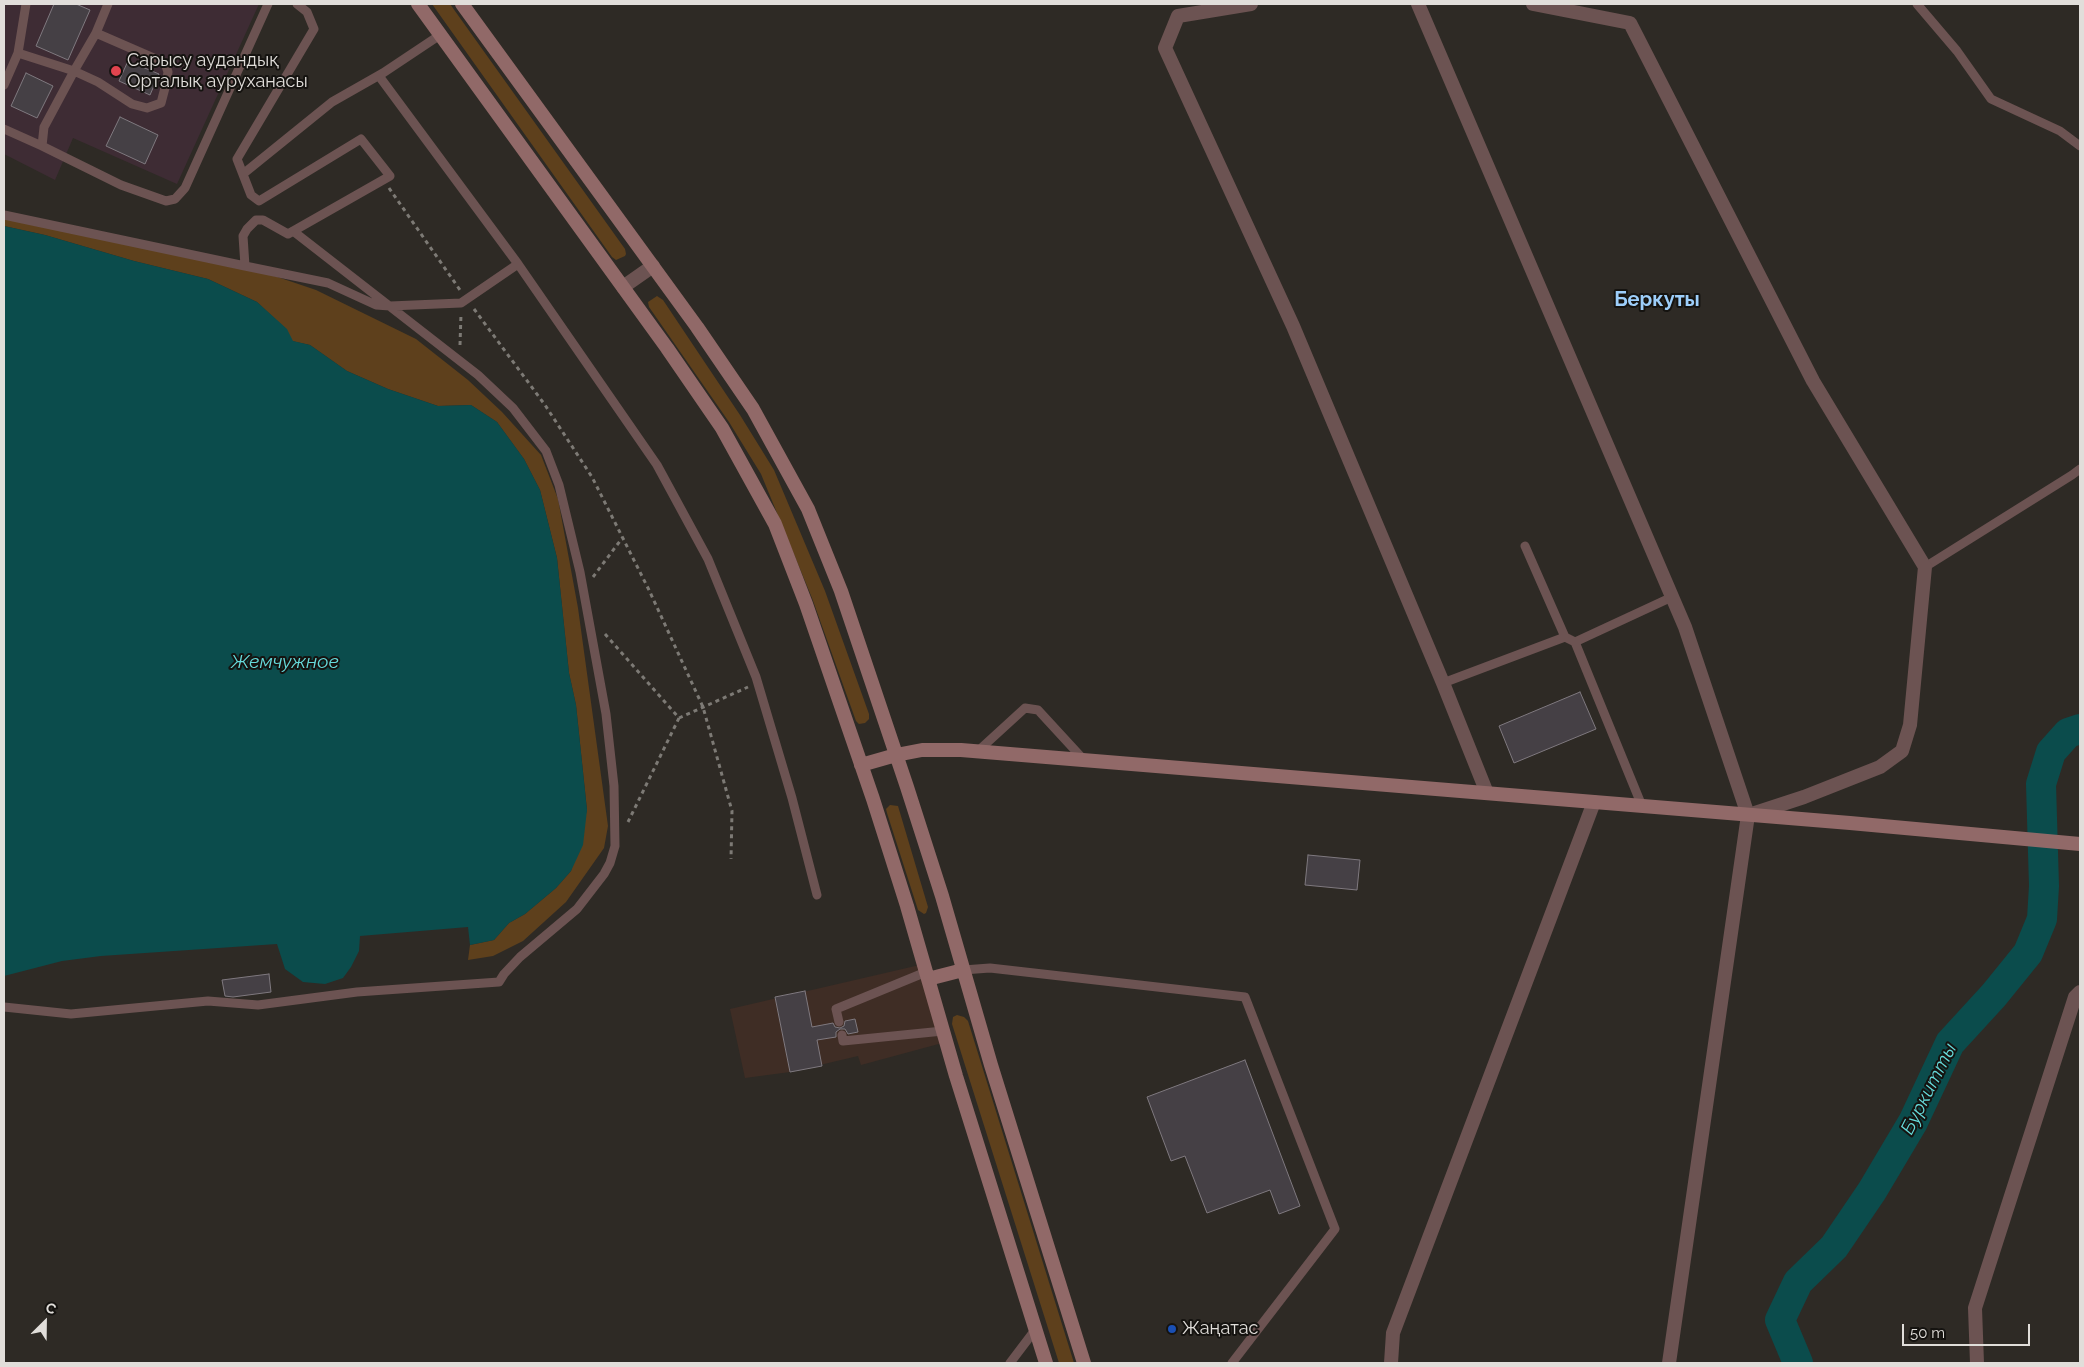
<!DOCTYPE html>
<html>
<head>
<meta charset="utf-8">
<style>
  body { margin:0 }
  #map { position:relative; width:2084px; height:1367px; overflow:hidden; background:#2e2a25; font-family:Raleway,sans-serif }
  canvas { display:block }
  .frame { position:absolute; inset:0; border:5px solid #e1deda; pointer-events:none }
  .north { position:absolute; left:20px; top:1297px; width:50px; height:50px; -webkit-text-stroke:4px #151310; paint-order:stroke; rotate:23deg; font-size:14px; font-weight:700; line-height:20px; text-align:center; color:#e1deda }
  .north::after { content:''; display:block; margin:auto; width:18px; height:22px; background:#e1deda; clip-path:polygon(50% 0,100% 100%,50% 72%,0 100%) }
  .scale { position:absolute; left:1902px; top:1324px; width:128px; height:22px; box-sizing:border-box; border:2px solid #e1deda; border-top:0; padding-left:6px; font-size:15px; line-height:18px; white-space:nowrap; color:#e1deda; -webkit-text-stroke:4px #151310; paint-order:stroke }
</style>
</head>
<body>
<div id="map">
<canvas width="2084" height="1367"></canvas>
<div class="frame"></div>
<div class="north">С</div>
<div class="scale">50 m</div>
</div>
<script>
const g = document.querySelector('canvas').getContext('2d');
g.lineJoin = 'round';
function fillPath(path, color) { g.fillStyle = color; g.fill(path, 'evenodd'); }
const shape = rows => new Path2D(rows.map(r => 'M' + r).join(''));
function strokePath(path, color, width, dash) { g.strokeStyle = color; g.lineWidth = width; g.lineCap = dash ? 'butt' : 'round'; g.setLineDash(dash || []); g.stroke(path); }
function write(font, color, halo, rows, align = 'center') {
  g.font = font + ' Raleway,sans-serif'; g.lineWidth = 4; g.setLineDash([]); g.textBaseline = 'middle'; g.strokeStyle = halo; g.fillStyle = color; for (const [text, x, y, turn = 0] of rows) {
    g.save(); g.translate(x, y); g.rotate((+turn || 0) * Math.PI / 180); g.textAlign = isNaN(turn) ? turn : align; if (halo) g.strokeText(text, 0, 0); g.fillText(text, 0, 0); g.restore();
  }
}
const commercial = shape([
  [924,964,946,1042,861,1065,858,1056,790,1072,745,1078,730,1009]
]);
const medical = shape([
  [4,4,259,4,177,184,73,138,55,180,4,154]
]);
const green = shape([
  [432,4,450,4,625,249,626,254,625,256,616,260,612,257],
  [4,215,245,266,316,290,416,339,468,380,502,412,541,455,558,499,578,608,608,826,604,848,566,902,523,941,493,956,468,960,470,945,494,940,509,923,525,914,556,888,571,871,587,810,576,705,569,673,557,558,540,490,524,459,497,422,471,405,438,406,388,389,347,371,310,345,292,341,286,329,257,302,208,279,134,261,45,235,4,226],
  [657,296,663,300,740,415,774,470,825,591,869,714,869,719,865,723,859,724,856,721,812,598,761,474,729,422,649,307,648,302],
  [890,805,898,806,928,907,926,913,924,914,918,910,887,813,886,809],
  [957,1015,964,1017,968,1021,1074,1363,1059,1363,952,1024,953,1017]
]);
const water = shape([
  [4,226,45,235,134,261,208,279,257,302,287,329,293,341,310,345,347,371,388,389,438,406,471,405,497,422,524,459,540,490,557,558,569,673,576,705,587,810,583,845,571,871,556,888,525,914,509,923,494,940,470,945,468,927,360,936,359,951,351,967,343,978,325,984,303,982,285,969,277,944,101,956,62,961,4,976]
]);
const river = shape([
  [1798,1363,1780,1320,1798,1282,1834,1247,1872,1191,1913,1122,1950,1043,1994,995,2028,953,2042,919,2044,886,2041,784,2051,752,2068,733,2080,729]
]);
const building = shape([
  [54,4,76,4,90,10,68,60,36,46,54,4],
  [128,61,159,74,150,95,119,81,128,61],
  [26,73,53,86,37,118,11,106,26,73],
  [120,117,158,135,145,164,106,146,120,117],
  [1580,692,1596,729,1514,763,1499,726,1580,692],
  [1308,855,1360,860,1357,890,1305,885,1308,855],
  [269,974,271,992,233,997,225,996,222,980,269,974],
  [805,991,812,1027,833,1023,835,1027,840,1028,844,1026,845,1021,855,1019,858,1032,848,1034,845,1029,840,1029,836,1032,836,1037,817,1040,822,1066,790,1072,775,997,805,991],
  [1245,1060,1300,1206,1279,1214,1270,1190,1207,1213,1185,1156,1171,1161,1147,1097,1245,1060]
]);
const path = shape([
  [389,188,460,290],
  [474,309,545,405,592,477,649,590,703,707,732,811,731,859],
  [460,345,461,314],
  [593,577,623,537],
  [605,634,679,718,628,822],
  [679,718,748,687]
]);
const service = shape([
  [108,4,96,33,165,63,168,72,166,84,161,103,147,108,132,104,98,82,74,71,44,127,42,146,121,185,166,201,175,199,185,188,268,4],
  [1917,4,1957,51,1991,99,2060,131,2080,146],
  [18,53,74,71,96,33],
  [4,85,18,53,26,4],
  [4,129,42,146],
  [243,174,332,102,383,73,440,35],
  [4,215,245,266,243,236,247,229,256,220,263,220,288,234,390,176,361,139,259,201,251,195,237,159,314,29,307,12,297,4],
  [518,264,657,465,708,559,756,677,792,798,817,895],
  [245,266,328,283,376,305,390,306,461,303,518,264,379,76],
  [1525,546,1565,637],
  [1925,567,2072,475,2080,469],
  [1443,683,1565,637,1575,642],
  [978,751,1025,708,1038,710,1084,760],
  [1642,806,1575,642,1672,597],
  [963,970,990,968,1245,997,1335,1229,1232,1363],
  [4,1007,71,1014,208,1001,258,1005,357,992,499,982,504,974,520,957,577,909,604,874,610,863,615,846,614,786,606,714,580,572,559,485,546,451,513,408,478,375,293,231],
  [839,1022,836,1009,926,972],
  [842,1035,843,1041,943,1031],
  [1010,1363,1035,1330]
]);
const minor = shape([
  [1251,4,1178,16,1165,48,1293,326,1443,683,1487,793],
  [1418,4,1685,627,1748,815,1669,1363],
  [1533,4,1630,23,1813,381,1925,567,1910,725,1902,751,1880,767,1804,797,1749,815],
  [1391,1363,1393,1333,1594,802],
  [1977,1363,1975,1308,2075,997,2080,992]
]);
const tertiary = shape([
  [623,287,653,266]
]);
const secondary = shape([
  [418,4,667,348,722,428,775,524,806,604,873,799,907,906,956,1076,1046,1363],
  [462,4,697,327,753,409,808,509,841,591,907,787,942,896,991,1065,1084,1363],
  [861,765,896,755,922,750,961,750,1850,823,2080,844],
  [928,979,963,970]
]);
const markers = [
  [116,71,6,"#e0444e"],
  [1172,1329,5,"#1a4fb4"]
];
const poiNames = [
  ["Сарысу аудандық",127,61],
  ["Орталық ауруханасы",127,82],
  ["Жаңатас",1182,1329]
];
const waterNames = [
  ["Жемчужное",285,662],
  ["Буркитты",1929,1089,-63]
];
const quarterNames = [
  ["Беркуты",1657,300]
];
fillPath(commercial, '#3f2d25');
fillPath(medical, '#3e2c34');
fillPath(green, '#5e401c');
fillPath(water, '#0b4c4c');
strokePath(river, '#0b4c4c', 30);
fillPath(building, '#454045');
strokePath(building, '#7f797f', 1);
strokePath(path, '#7d7a75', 3, [4, 4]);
strokePath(service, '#6c5352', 9);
strokePath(minor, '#6c5352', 14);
strokePath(tertiary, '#6c5352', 14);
strokePath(secondary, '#916968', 14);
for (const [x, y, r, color] of markers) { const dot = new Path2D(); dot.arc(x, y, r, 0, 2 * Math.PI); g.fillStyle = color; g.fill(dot); strokePath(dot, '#151310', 2); }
write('18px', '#e1deda', '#151310', poiNames, 'left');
write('italic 19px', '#66dbdb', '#151310', waterNames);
write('bold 20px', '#9dcefa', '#151310', quarterNames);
</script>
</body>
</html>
